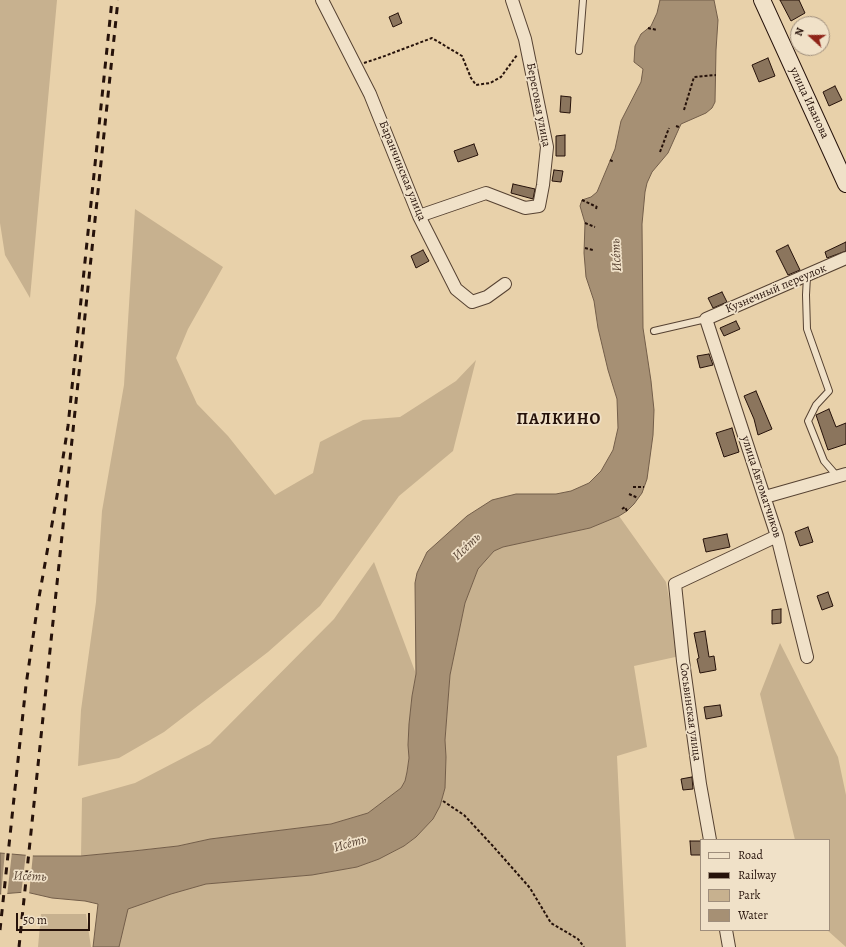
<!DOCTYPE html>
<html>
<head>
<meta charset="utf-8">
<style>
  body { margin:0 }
  #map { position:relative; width:846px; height:947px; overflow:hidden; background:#e8d1aa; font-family:Alegreya,serif }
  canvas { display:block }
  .legend { position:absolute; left:700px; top:839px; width:130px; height:92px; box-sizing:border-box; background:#f0e1c8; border:1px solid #9f8e7c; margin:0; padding:5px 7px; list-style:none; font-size:12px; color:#26120a }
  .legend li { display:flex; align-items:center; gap:8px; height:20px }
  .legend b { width:20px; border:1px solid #9f8e7c }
  .north { position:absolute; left:790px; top:16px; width:40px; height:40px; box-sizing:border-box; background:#f0e1c8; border:1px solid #9f8e7c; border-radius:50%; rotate:291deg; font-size:11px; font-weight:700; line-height:16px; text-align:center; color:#26120a }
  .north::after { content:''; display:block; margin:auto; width:14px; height:18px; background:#8f2418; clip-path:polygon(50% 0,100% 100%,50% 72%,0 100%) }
  .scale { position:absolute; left:16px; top:913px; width:74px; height:18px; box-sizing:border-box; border:2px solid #26120a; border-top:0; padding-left:5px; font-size:12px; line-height:14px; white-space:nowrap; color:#26120a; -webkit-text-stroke:3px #f0e1c8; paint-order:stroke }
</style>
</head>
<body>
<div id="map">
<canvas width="846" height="947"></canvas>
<ul class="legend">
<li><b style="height:5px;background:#f0e1c8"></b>Road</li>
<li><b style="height:5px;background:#26120a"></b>Railway</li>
<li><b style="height:11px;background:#c7b18f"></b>Park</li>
<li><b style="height:11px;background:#a69074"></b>Water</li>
</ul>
<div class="north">N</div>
<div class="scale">50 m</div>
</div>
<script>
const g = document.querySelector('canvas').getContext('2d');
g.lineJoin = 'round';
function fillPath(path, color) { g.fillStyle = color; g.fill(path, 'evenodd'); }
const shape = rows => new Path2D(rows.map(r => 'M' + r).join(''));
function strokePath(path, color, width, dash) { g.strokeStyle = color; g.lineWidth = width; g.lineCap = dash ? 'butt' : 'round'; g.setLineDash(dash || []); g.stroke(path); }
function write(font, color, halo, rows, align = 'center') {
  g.font = font + ' Alegreya,serif'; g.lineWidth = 3.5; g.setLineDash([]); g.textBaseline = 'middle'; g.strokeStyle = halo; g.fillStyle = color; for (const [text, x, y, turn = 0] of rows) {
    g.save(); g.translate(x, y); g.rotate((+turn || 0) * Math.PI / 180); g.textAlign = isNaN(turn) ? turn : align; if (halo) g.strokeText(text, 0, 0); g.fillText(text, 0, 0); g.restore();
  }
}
const green = shape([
  [0,0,57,0,30,298,5,255,0,223],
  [135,209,223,267,188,329,176,358,197,404,228,436,275,495,313,473,320,442,363,420,400,417,456,381,476,360,453,451,399,496,320,606,268,652,164,732,119,758,78,766,81,710,96,602,102,511,124,385],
  [619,516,666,582,680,656,634,666,647,747,617,756,626,947,119,947,127,909,171,894,206,884,312,875,357,867,379,859,404,846,416,837,433,819,440,806,445,788,446,757,445,740,450,675,465,603,478,569,494,551,503,547,590,528],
  [374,562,416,674,412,696,409,724,408,745,409,758,407,772,405,781,401,788,368,813,331,824,210,839,178,846,81,856,82,798,135,783,210,744,334,619],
  [780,643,838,757,846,795,846,947,827,930,829,930,829,840,795,840,760,694],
  [41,914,86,914,91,947,38,947]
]);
const water = shape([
  [660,0,714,0,718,20,716,50,715,102,712,108,706,113,681,124,668,153,652,172,647,183,645,192,642,224,643,328,651,381,654,410,653,435,647,479,642,493,634,504,627,511,619,516,590,528,503,547,494,551,478,569,465,603,450,675,445,740,446,757,445,788,440,806,433,819,416,837,404,846,379,859,357,867,312,875,206,884,171,894,128,909,119,947,93,947,98,904,85,901,52,898,26,892,0,894,0,853,34,856,81,856,133,851,178,846,210,839,331,824,368,813,401,788,405,781,407,772,409,758,408,745,409,724,412,696,416,674,415,583,417,573,427,552,467,516,492,500,516,494,556,494,571,491,589,483,601,471,613,450,618,428,617,399,608,370,598,328,594,301,586,277,584,253,585,223,580,206,582,200,591,197,597,192,615,149,621,121,641,82,643,69,634,62,635,46,641,34,651,26,657,13,660,0]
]);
const pier = shape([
  [5,851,12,852,7,896,1,896],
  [26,853,33,854,29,895,21,895]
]);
const building = shape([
  [780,0,799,0,805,13,791,21,780,0],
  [398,13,402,23,393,27,389,17,398,13],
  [768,58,775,76,759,82,752,65,768,58],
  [835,86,842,100,829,106,823,92,835,86],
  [561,96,571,97,570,113,560,112,561,96],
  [565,135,565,156,556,156,556,136,565,135],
  [474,144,478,155,458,162,454,151,474,144],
  [554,170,563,171,561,182,552,181,554,170],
  [513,184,535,189,533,199,511,193,513,184],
  [846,242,846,251,827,258,825,252,846,242],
  [788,245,800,270,788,275,776,251,788,245],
  [423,250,429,261,416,268,411,256,423,250],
  [722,292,727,302,713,308,708,298,722,292],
  [736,321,740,329,724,336,720,328,736,321],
  [709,354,713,365,700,368,697,356,709,354],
  [756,391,772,429,758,435,754,419,744,396,756,391],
  [829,409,836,427,846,423,846,444,828,450,816,415,829,409],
  [732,428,739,452,724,457,716,433,732,428],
  [808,527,813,542,800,546,795,532,808,527],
  [727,534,730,547,706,552,703,539,727,534],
  [828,592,833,606,822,610,817,596,828,592],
  [781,609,781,623,772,624,772,610,781,609],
  [705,631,709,657,714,656,716,670,700,673,697,659,699,658,694,633,705,631],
  [720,705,722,716,706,719,704,707,720,705],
  [692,777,693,789,683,790,681,779,692,777],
  [690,841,701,841,701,855,691,855,690,841]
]);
const path = shape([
  [648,28,657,30],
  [364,63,382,57,432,38,462,56,471,78,476,85,490,83,501,77,517,55],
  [684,110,694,77,716,75],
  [676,126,679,127],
  [660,152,669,128],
  [610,160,614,162],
  [582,200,597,207],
  [596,209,597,205],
  [585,223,595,227],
  [585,248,593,250],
  [633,487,644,487],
  [629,494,638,498],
  [622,509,625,507,627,511],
  [443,801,464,815,492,845,530,888,551,923,578,939,584,947]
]);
const lane = shape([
  [579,51,583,0],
  [807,276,806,295,807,329,829,391,816,405,808,421,824,461,837,476],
  [654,331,706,319]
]);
const street = shape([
  [322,0,370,94,419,216,456,289,472,302,487,297,505,284],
  [419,216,486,193,525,208,539,206,543,185,547,147,525,39,512,0],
  [765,497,846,474],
  [807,657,777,536,706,319,846,258],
  [710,840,700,784,683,661,675,584,777,536],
  [726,930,729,947]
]);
const secondary = shape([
  [762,0,846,184]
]);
const rail = shape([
  [0,930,26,685,38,603,57,496,68,426,112,0],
  [19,947,118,0]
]);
const streetNames = [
  ["улица Иванова",809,103,65],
  ["Береговая улица",538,105,79],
  ["Баранчинская улица",402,171,68],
  ["Кузнечный переулок",776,289,-23],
  ["улица Автоматчиков",761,487,72],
  ["Сосьвинская улица",690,712,82]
];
const waterNames = [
  ["Исе́ть",617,255,-93],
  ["Исе́ть",467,547,-44],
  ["Исе́ть",350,844,-16],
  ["Исе́ть",30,877,2]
];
const districtNames = [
  ["ПАЛКИНО",559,420]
];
fillPath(green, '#c7b18f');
fillPath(water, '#a69074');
strokePath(water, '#735e4a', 1);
fillPath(pier, '#e8d1aa');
fillPath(building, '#8b755d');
strokePath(building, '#26120a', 1);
strokePath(lane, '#564232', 8);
strokePath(street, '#564232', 14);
strokePath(secondary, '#26120a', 18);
strokePath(path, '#26120a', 2, [3, 2]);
strokePath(lane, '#f0e1c8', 6);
strokePath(street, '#f0e1c8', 12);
strokePath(secondary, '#f0e1c8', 16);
strokePath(rail, '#26120a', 3, [7, 7]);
write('12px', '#26120a', '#f0e1c8', streetNames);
write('italic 13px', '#594434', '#f0e1c8', waterNames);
g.letterSpacing = '1px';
write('bold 16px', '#26120a', '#f0e1c8', districtNames);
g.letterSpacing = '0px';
</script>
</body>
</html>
